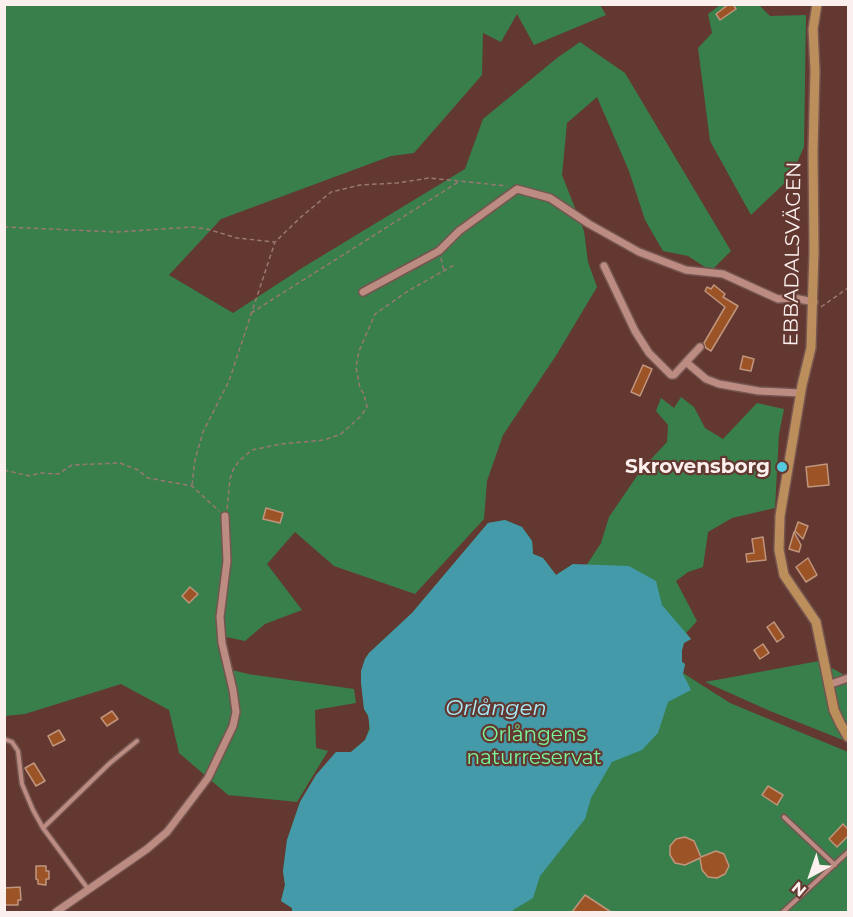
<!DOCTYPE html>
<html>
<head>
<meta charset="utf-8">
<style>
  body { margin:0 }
  #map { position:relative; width:853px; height:917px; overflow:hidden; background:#633831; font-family:Montserrat,sans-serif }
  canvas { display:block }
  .frame { position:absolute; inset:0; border:6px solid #fcf0ee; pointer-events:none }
  .north { position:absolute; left:781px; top:845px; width:60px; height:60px; -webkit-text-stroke:4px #633831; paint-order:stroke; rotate:220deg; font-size:16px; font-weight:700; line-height:24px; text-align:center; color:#fcf0ee }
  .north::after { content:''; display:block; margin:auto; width:21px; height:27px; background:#fcf0ee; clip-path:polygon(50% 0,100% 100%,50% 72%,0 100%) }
</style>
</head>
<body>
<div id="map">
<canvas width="853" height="917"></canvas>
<div class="frame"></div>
<div class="north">N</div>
</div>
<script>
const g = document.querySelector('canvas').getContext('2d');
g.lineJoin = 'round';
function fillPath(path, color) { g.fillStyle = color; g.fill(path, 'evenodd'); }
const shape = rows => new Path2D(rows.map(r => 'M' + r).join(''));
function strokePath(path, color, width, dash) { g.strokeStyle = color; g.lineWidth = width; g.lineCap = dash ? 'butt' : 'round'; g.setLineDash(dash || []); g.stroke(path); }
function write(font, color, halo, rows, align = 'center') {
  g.font = font + ' Montserrat,sans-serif'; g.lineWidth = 4.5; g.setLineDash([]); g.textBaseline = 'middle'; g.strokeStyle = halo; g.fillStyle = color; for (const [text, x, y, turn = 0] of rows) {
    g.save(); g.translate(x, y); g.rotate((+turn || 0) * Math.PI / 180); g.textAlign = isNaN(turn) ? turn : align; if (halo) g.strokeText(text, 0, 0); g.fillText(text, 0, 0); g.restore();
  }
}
const green = shape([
  [5,5,600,5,606,15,534,45,517,14,501,42,483,33,482,75,414,153,391,156,221,219,169,275,233,313,302,268,465,169,483,119,557,58,580,42,625,73,731,251,711,271,688,256,663,251,645,220,629,171,597,97,567,123,562,175,584,231,588,262,597,287,557,354,503,435,487,481,484,519,415,594,334,566,295,532,267,564,302,610,265,624,245,641,217,635,224,668,248,674,354,689,356,703,315,710,316,748,328,751,297,802,228,795,179,753,169,710,121,684,25,714,5,716],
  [720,5,759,5,770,16,806,15,804,147,790,178,751,215,710,141,698,48,712,33,708,14],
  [681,397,694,407,705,428,723,439,757,403,784,409,779,434,775,508,732,518,708,532,703,567,688,572,676,581,697,621,686,633,691,639,684,643,682,650,682,662,685,664,683,673,730,703,848,752,848,912,292,912,292,908,281,901,285,885,283,871,287,840,300,802,316,775,336,752,351,752,365,740,369,729,369,718,364,709,361,676,365,659,369,653,412,613,488,523,505,520,522,527,532,541,533,554,543,558,556,575,573,564,586,566,601,543,609,517,641,470,667,442,668,425,656,411,661,398,674,408],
  [819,661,848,677,848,742,770,711,705,682]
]);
const water = shape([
  [505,520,522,527,532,541,533,554,543,558,556,575,573,564,629,566,656,581,662,605,691,639,684,643,682,650,682,662,685,664,683,674,691,690,668,702,658,733,642,750,612,762,591,798,585,819,540,876,533,898,513,910,513,912,292,912,292,908,281,901,285,885,283,871,287,840,300,802,316,775,336,752,351,752,365,740,370,729,368,715,364,709,361,683,361,671,365,659,369,653,412,613,488,523]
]);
const building = shape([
  [729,4,733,4,736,9,720,20,716,14,729,4],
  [714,285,725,294,723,297,738,306,711,351,706,348,704,343,725,307,705,291,707,287,711,289,714,285],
  [743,356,754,359,751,371,740,369,743,356],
  [643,365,652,369,640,396,631,392,643,365],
  [827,464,829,485,808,487,806,467,827,464],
  [266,508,283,513,280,523,263,519,266,508],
  [798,522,808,526,803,539,795,531,798,522],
  [794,532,801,545,799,552,789,549,794,532],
  [763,537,766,560,747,562,746,554,754,553,752,539,763,537],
  [808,558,817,575,806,582,796,567,808,558],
  [190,587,198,594,189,603,182,596,190,587],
  [774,622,784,637,777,642,767,627,774,622],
  [763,644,769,653,760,659,754,650,763,644],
  [112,711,118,719,107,726,101,718,112,711],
  [59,730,65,740,53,746,48,736,59,730],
  [34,763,45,781,36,786,25,768,34,763],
  [768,786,783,795,777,805,762,795,768,786],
  [843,824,849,830,849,835,837,847,829,839,843,824],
  [685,837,694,841,701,857,716,851,724,854,729,866,725,874,717,878,708,877,702,870,700,858,685,865,675,863,670,855,670,846,676,839,685,837],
  [36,866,46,866,46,871,49,871,49,879,46,879,46,885,38,884,38,880,36,879,36,866],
  [20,887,21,900,18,900,18,905,4,905,4,888,20,887],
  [585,895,611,912,572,912,585,895]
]);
const path = shape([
  [4,227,116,232,191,227,207,229,237,238,274,242],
  [441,258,444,271],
  [821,307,848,288],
  [251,313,460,181],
  [4,470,30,476,40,473,58,474,72,465,120,463,138,470,148,478,192,486,219,511],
  [192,485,195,460,203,432,229,381,275,242,301,217,331,192,360,185,397,183,429,178,507,186],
  [227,509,230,479,233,470,239,461,252,450,281,444,324,440,341,434,361,416,367,407,364,394,360,388,356,367,359,351,375,314,408,291,456,264]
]);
const lane = shape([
  [4,739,12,742,18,751,22,784,33,810,43,828],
  [784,817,835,865],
  [88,889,43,828,110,763,137,741],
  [783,912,848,852]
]);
const street = shape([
  [604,266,635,331,649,353,671,375,674,375,686,362,706,379,719,384,759,391,801,393],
  [363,292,439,251,459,231,517,189,550,198,589,224,639,252,686,270,723,274,778,299,794,298,814,302],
  [686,362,700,347],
  [828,685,848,678],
  [56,912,147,849,167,832,208,778,233,726,236,712,233,690,222,643,220,617,227,561,225,516]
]);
const secondary = shape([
  [817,4,813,29,815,71,813,151,814,251,811,348,802,385,780,516,779,550,784,575,816,622,834,710,840,723,848,737]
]);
const markers = [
  [782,467,6,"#54cade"]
];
const streetNames = [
  ["EBBADALSVÄGEN",793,254,-89]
];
const poiNames = [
  ["Skrovensborg",770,467]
];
const parkNames = [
  ["Orlångens",534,735],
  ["naturreservat",534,758]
];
const waterNames = [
  ["Orlången",496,709]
];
fillPath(green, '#387f4b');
fillPath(water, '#449aa8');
fillPath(building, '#9c5426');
strokePath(building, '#c0957d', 1.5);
strokePath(lane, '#755550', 7);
strokePath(street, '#755550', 10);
strokePath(secondary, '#755550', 12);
strokePath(path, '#987872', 1.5, [4.5, 3]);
strokePath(lane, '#bc8b82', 4);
strokePath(street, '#bc8b82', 7);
strokePath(secondary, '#bc8e5b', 9);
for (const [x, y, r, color] of markers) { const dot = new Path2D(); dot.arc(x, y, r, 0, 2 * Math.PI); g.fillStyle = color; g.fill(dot); strokePath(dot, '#633831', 2); }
write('20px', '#fcf0ee', '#633831', streetNames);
write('bold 20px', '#fcf0ee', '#633831', poiNames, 'right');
write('20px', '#7af79a', '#633831', parkNames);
write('italic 21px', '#aaedf9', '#633831', waterNames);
</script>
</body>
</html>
